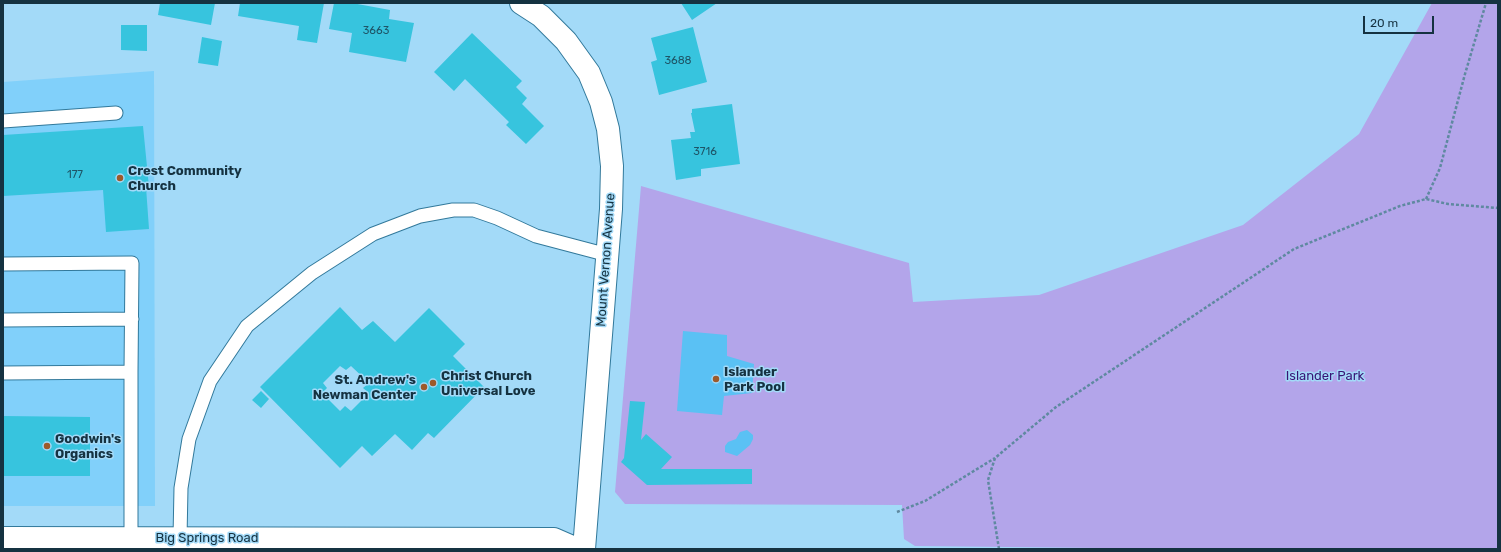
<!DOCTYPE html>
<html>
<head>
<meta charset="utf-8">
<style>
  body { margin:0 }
  #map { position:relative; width:1501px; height:552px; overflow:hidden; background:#a3daf8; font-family:Rubik,sans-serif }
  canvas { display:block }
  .frame { position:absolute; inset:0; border:4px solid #153241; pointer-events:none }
  .scale { position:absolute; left:1363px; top:16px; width:71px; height:18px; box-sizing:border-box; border:2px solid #153241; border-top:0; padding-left:5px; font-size:12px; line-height:14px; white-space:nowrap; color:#153241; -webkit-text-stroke:3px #a3daf8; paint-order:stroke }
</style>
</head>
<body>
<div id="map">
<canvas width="1501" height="552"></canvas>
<div class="frame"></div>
<div class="scale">20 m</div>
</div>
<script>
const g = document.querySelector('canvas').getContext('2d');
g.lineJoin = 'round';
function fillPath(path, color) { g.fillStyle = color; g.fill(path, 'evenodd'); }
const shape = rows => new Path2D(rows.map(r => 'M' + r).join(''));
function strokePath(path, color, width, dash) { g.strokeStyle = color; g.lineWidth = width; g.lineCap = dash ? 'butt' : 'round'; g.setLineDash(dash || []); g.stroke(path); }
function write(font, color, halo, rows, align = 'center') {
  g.font = font + ' Rubik,sans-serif'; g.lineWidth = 3; g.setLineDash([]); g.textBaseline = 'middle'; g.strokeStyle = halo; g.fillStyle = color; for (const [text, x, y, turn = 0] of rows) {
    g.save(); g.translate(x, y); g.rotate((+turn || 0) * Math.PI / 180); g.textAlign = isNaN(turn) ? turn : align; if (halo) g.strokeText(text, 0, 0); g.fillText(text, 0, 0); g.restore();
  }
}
const built = shape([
  [154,71,155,506,3,506,3,82]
]);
const green = shape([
  [1432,3,1498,3,1498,549,1191,549,915,546,904,539,902,505,625,504,615,492,641,186,909,263,913,302,1039,295,1243,225,1359,134]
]);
const water = shape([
  [683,331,727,335,727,356,754,364,752,393,724,396,722,415,677,411],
  [747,430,753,435,753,439,750,445,737,456,725,452,725,446,728,442,736,439,740,432]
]);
const building = shape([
  [160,3,215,3,211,25,158,15],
  [240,3,324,3,317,43,297,40,299,26,238,16],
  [334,3,352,3,390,10,389,19,414,23,406,62,349,52,352,33,329,29],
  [681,3,717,3,692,20],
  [121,25,147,25,147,51,121,50],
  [693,27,707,82,659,95,651,62,657,60,651,38],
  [472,33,522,81,516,87,527,98,522,104,544,126,526,144,506,125,509,122,465,79,454,91,434,72],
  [202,37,222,41,218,66,198,63],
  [732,104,740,164,701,169,701,176,676,180,671,140,691,138,690,132,695,132,691,113,692,113,692,109],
  [143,126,149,187,146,187,149,229,106,232,103,190,3,196,3,135],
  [340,307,362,330,373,321,395,342,429,308,465,344,453,356,484,387,434,438,428,433,412,450,395,434,372,456,362,446,340,468,260,387],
  [340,366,346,370,351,366,369,383,363,388,369,393,351,411,345,406,340,411,322,393,327,388,323,383],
  [261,391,269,399,261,408,252,400],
  [630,401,645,402,641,440,646,434,672,457,661,469,752,469,752,484,647,485,621,462,624,458],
  [3,416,90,417,90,476,3,476]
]);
const path = shape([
  [1426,199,1440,168,1465,74,1486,3],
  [897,512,925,501,995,458],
  [999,549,988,480,995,458,1056,407,1294,249,1400,206,1426,199,1448,204,1498,208]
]);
const lane = shape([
  [3,121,116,113],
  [3,264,132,263,131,372],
  [3,320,132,319],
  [3,373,131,372,131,538],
  [180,538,181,488,189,439,210,381,247,326,312,273,373,234,420,216,453,210,474,210,497,218,536,236,608,255]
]);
const street = shape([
  [521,3,541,16,566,41,589,73,601,102,608,129,612,166,611,209,584,549],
  [3,538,554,539,577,549]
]);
const markers = [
  [120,178,4,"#9d5a2a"],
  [716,379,4,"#9d5a2a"],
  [433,383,4,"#9d5a2a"],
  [424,387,4,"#9d5a2a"],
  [47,446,4,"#9d5a2a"]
];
const numberNames = [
  ["3663",376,31],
  ["3688",678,61],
  ["3716",705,152],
  ["177",75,175]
];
const poiNames = [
  ["Crest Community",128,171],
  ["Church",128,186],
  ["Islander",724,372],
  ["Park Pool",724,387],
  ["Christ Church",441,376],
  ["Universal Love",441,391],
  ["St. Andrew's",416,380,"right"],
  ["Newman Center",416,395,"right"],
  ["Goodwin's",55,439],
  ["Organics",55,454]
];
const streetNames = [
  ["Mount Vernon Avenue",606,260,-86],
  ["Big Springs Road",207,538]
];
const parkNames = [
  ["Islander Park",1325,376]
];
fillPath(built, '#81d0fa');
fillPath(green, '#b3a5ea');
fillPath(water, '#5ac1f4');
fillPath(building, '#37c4de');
strokePath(lane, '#32799b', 15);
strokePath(street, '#32799b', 24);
strokePath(path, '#5f89a0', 2.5, [3, 2]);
strokePath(lane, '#fff', 13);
strokePath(street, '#fff', 22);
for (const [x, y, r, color] of markers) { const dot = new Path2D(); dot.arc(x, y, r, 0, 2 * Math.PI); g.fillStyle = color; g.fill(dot); strokePath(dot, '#a3daf8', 1.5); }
write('11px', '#1e5668', null, numberNames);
write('bold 13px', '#153241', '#a3daf8', poiNames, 'left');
write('13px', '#153241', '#a3daf8', streetNames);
write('13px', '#391475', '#a3daf8', parkNames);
</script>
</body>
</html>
